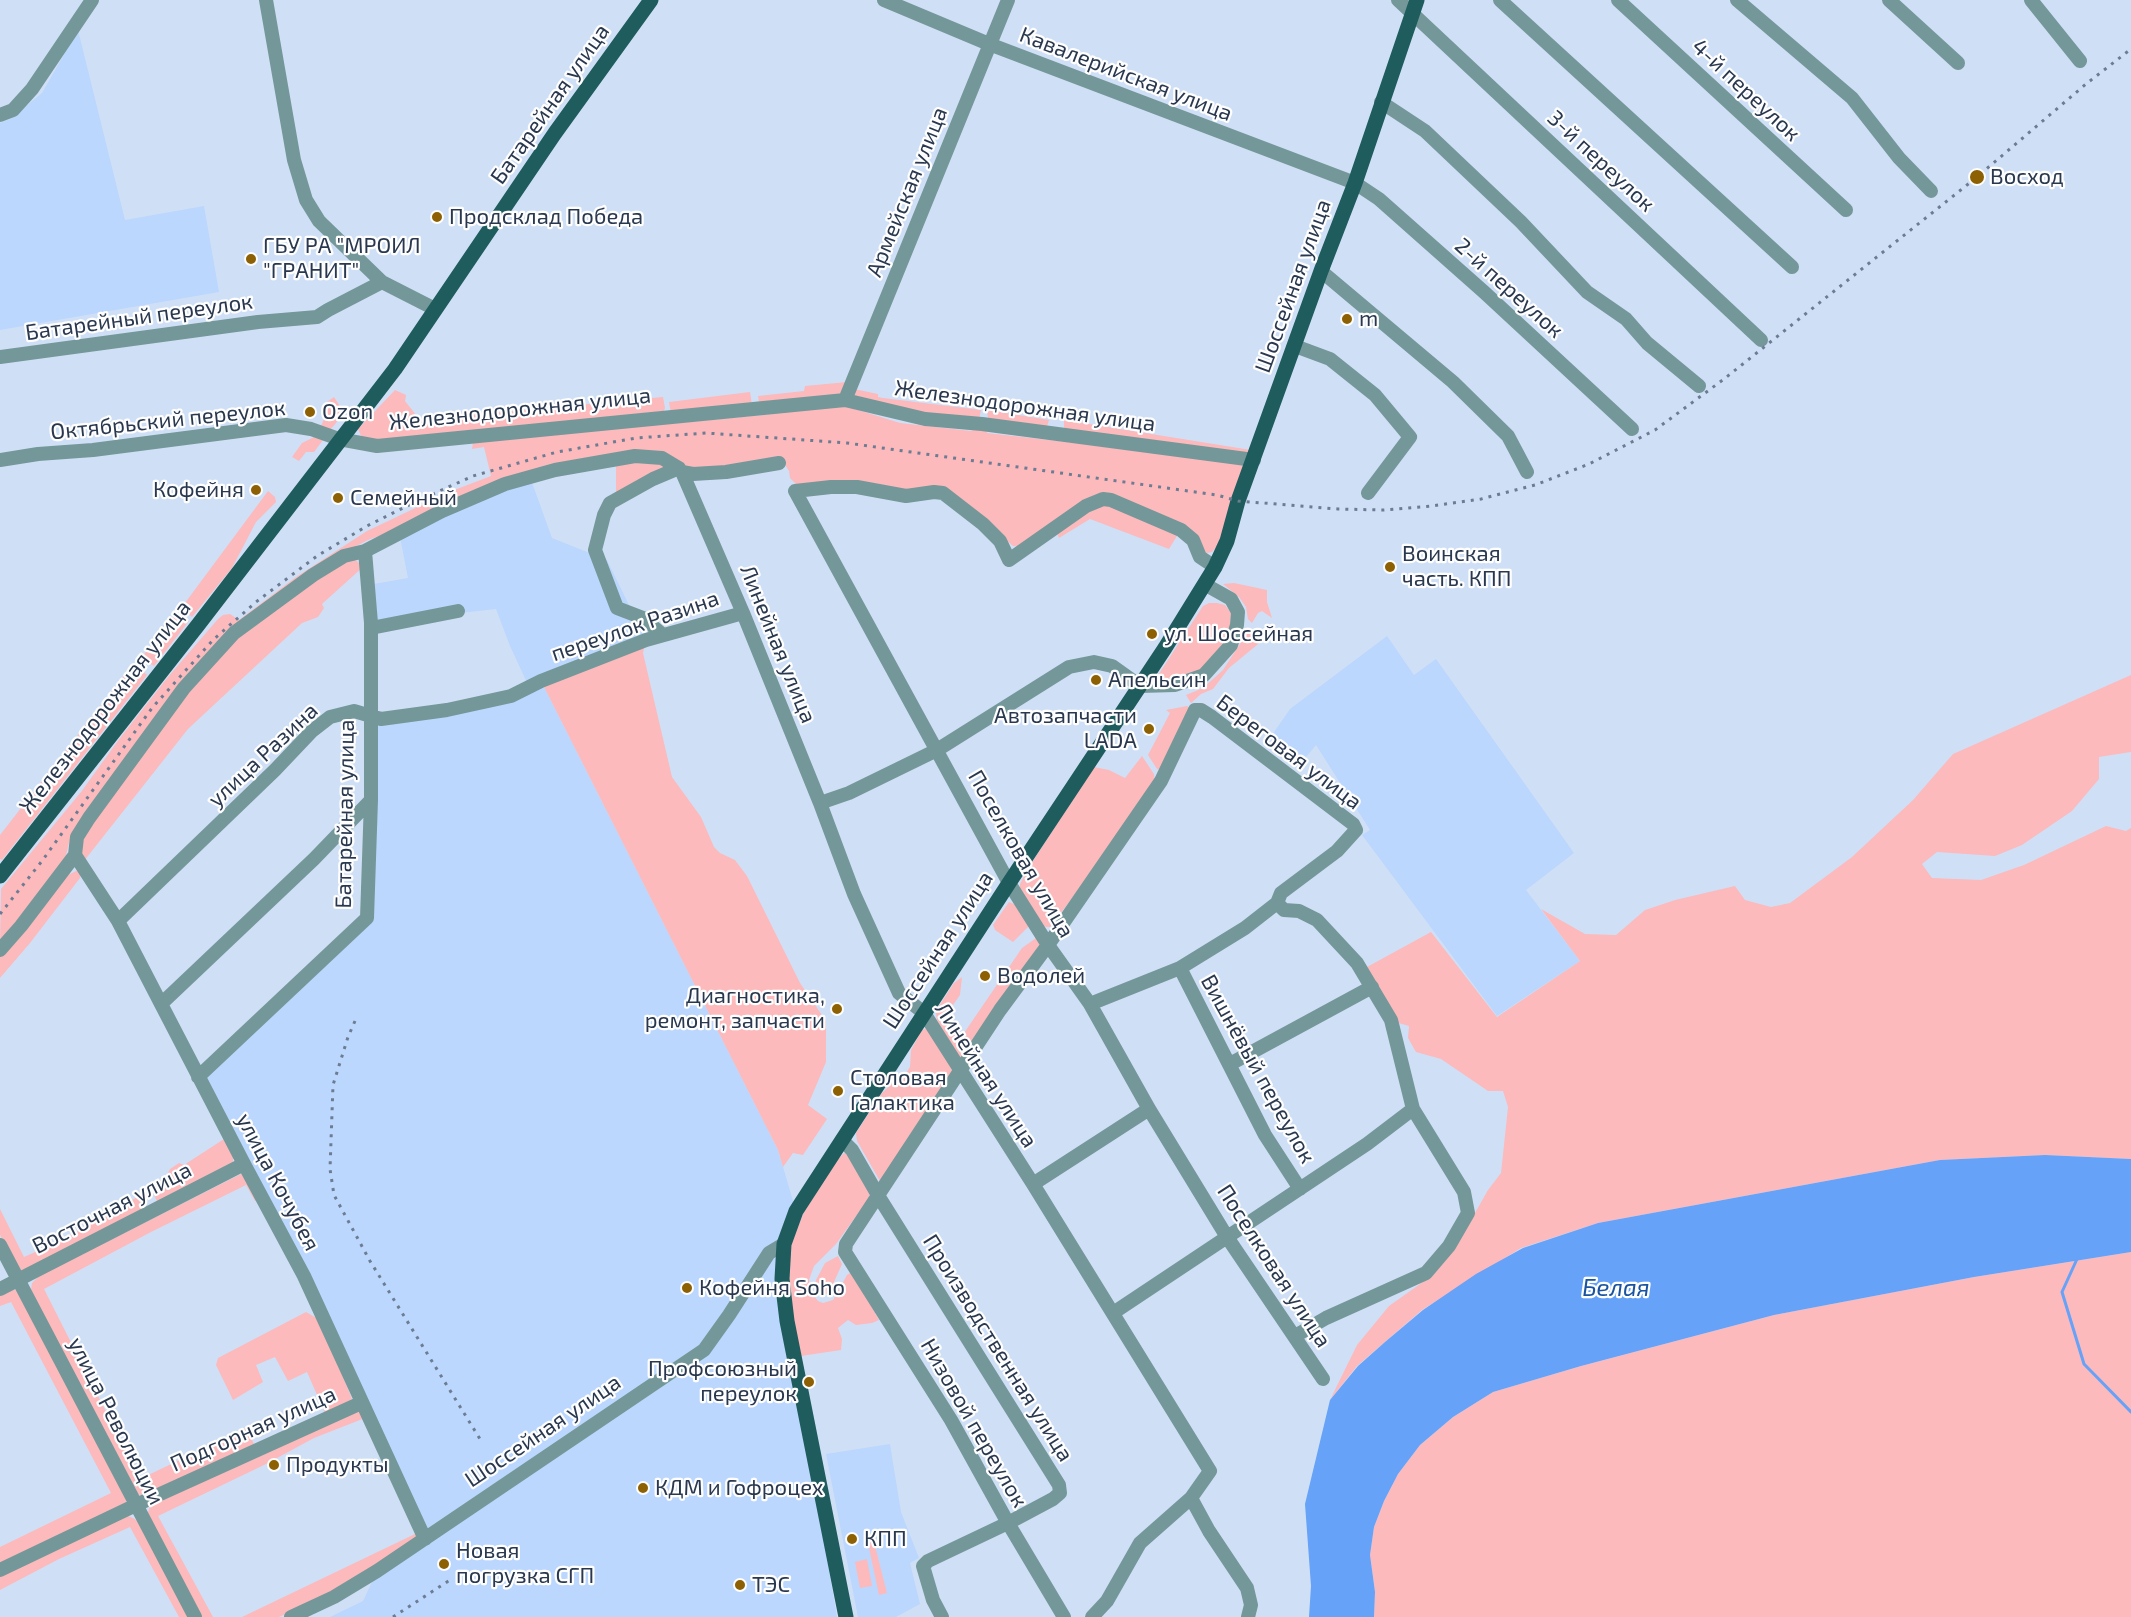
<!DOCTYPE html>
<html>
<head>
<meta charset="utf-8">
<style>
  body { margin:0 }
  canvas { display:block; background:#cfdff6 }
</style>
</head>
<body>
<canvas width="2131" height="1617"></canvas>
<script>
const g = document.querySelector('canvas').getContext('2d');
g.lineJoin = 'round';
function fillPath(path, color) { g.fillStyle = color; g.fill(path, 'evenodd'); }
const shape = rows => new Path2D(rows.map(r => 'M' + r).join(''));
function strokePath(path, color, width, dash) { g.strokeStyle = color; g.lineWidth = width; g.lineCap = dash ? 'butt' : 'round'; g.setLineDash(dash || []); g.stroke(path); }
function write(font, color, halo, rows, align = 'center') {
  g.font = font + ' "Exo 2",sans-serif'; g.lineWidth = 4.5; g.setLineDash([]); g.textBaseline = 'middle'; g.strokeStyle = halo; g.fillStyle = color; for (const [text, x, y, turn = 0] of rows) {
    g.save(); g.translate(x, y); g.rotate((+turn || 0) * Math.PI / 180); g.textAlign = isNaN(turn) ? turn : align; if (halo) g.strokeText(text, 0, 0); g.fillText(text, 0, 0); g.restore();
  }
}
const built = shape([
  [78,30,125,220,204,206,219,292,0,330,0,123,10,119,42,93],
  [530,477,552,538,607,560,646,640,541,681,778,1150,796,1211,787,1321,837,1617,330,1617,363,1601,377,1571,424,1539,361,1403,198,1077,367,918,370,715,381,718,529,687,510,646,496,609,371,623,368,585,408,578,399,532],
  [1387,636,1414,675,1436,659,1574,853,1526,890,1580,961,1497,1016,1362,835,1370,830,1316,745,1302,762,1270,738,1290,709],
  [890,1444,901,1512,919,1558,910,1563,920,1604,896,1617,858,1617,826,1454]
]);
const green = shape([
  [847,382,842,393,839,396,759,402,758,396,804,391,805,386],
  [854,389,878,394,878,397,883,398,981,410,979,420,924,415,854,397],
  [395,390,406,395,405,401,420,420,663,397,665,408,664,411,370,441,362,438,358,429],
  [750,392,752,405,671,414,669,402],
  [334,397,343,411,342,416,330,430,321,426,327,412,327,402],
  [839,404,900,423,971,431,977,428,987,429,987,433,1245,462,1247,469,1217,546,1212,552,1207,553,1203,552,1197,535,1109,498,1023,546,1013,546,963,502,944,489,934,485,930,489,919,492,826,484,819,481,818,484,796,484,790,478,789,471,782,460,691,471,666,458,579,463,368,540,345,552,248,619,75,832,69,843,64,864,0,947,1,889,81,792,120,738,168,677,218,619,223,615,230,614,239,620,296,577,367,531,449,492,491,476,484,447,472,449,473,442,764,415],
  [987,410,1049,420,1046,430,992,423,988,418],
  [1064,420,1251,450,1245,454,1067,431,1064,427],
  [314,437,323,440,314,452,306,452,299,461,292,457,302,443],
  [643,461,664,464,667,467,616,494,616,463],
  [268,491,275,497,276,502,256,522,232,568,192,617,182,607],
  [1107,502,1176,532,1177,536,1169,549,1090,519,1059,538,1056,531],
  [351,559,357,561,363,567,322,604,324,608,318,617,302,623,188,729,84,861,80,853,84,831,168,716,234,637,284,599],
  [1234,583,1267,590,1267,602,1272,618,1262,611,1258,613,1252,623,1248,619,1246,607,1239,597,1223,584],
  [1209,603,1217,603,1225,605,1231,613,1230,633,1211,660,1200,670,1171,678,1155,680,1203,606],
  [179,611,189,621,154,666,141,658],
  [1249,630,1263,640,1229,668,1213,689,1201,694,1191,703,1186,695,1203,688,1223,670],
  [646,640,643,653,672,777,701,817,714,847,720,853,735,860,747,876,800,983,826,1021,826,1062,808,1105,827,1119,803,1155,793,1153,783,1167,778,1150,541,681],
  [134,663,147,675,2,860,0,859,0,835],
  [2131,675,2131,752,2099,757,2099,779,2072,811,2022,845,1995,856,1937,852,1922,864,1932,878,1981,880,2024,865,2106,826,2126,831,2131,828,2131,1159,2045,1155,1940,1160,1598,1223,1521,1248,1422,1310,1357,1366,1330,1400,1357,1345,1389,1306,1430,1277,1467,1227,1488,1190,1501,1173,1508,1107,1503,1091,1488,1091,1441,1059,1416,1052,1408,1038,1409,1026,1395,1022,1367,967,1431,932,1497,1017,1580,961,1541,909,1585,934,1616,935,1645,910,1675,900,1735,886,1745,900,1771,907,1790,903,1852,857,1913,800,1953,754],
  [1187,706,1191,709,1161,770,1157,769,1148,755,1170,713,1166,710],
  [1142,756,1154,774,1155,782,1076,893,1050,927,1046,927,1042,925,1020,890,1020,884,1029,867,1094,767,1109,770,1125,778],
  [76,871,81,872,80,878,30,943,0,978,0,954,62,878],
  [1009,902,1016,905,1029,926,1013,942,995,930,993,925],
  [1036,938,1040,944,961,1062,937,1020,936,1013,939,1006,954,983,962,977,960,995,941,1022,962,1036,1022,948],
  [927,1028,932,1029,954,1074,883,1179,880,1181,857,1141,856,1133,882,1093,894,1082,903,1078,910,1067,911,1050,922,1030],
  [224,1139,233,1155,233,1162,229,1166,158,1203,150,1187,166,1177,170,1169,179,1163,184,1165],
  [844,1153,848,1154,870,1191,869,1198,836,1244,814,1266,809,1280,810,1291,818,1301,823,1303,833,1300,847,1275,850,1273,855,1277,879,1320,872,1323,856,1325,848,1320,838,1328,842,1339,841,1350,801,1356,788,1291,791,1244,804,1212,838,1159],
  [241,1174,244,1175,260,1200,255,1201,246,1185,151,1232,44,1289,140,1479,246,1428,255,1446,144,1496,140,1495,136,1493,31,1290,32,1283,39,1276],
  [139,1196,146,1210,22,1271,14,1262,0,1235,0,1209,24,1257,62,1240],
  [2131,1252,2131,1617,1374,1617,1375,1592,1370,1555,1374,1527,1384,1501,1398,1474,1420,1445,1453,1417,1493,1392,1581,1366,1774,1315,1974,1277],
  [838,1256,842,1264,834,1282,827,1294,819,1294,815,1289,816,1280,825,1263],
  [13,1289,19,1292,127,1499,126,1503,0,1565,0,1547,111,1493,11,1302,0,1306,0,1294],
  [306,1312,320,1320,352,1399,343,1407,325,1413,307,1372,288,1381,275,1357,256,1365,263,1382,233,1400,216,1365,218,1358],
  [355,1411,360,1412,365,1418,314,1438,264,1465,158,1516,213,1617,201,1617,147,1515,150,1506,154,1502],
  [125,1515,133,1518,139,1522,190,1617,179,1617,130,1527,59,1559,0,1590,0,1576],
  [417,1533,418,1536,361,1575,319,1599,279,1617,242,1617],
  [869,1541,874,1542,887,1593,879,1595,869,1548],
  [867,1559,872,1586,860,1588,855,1562]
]);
const water = shape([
  [2045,1155,2131,1159,2131,1252,1974,1277,1774,1315,1581,1366,1493,1392,1453,1417,1420,1445,1398,1474,1384,1501,1374,1527,1370,1555,1375,1592,1374,1617,1309,1617,1311,1586,1305,1504,1330,1400,1358,1366,1385,1342,1423,1310,1476,1274,1523,1248,1598,1223,1940,1160]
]);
const stream = shape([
  [2077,1259,2062,1292,2084,1364,2131,1412]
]);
const minor = shape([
  [266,0,294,160,306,200,319,221,382,282,435,309],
  [884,0,989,44,1355,183,1379,199,1484,292,1632,429],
  [1398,0,1761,340],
  [1500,0,1792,267],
  [1618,0,1846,210],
  [1737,0,1852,98,1899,158,1931,191],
  [1889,0,1958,63],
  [2031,0,2080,61],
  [1381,102,1425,131,1521,222,1587,292,1626,319,1647,343,1699,386],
  [0,115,13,110,32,89,92,0],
  [1321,271,1453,382,1508,436,1527,472],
  [1295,346,1330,359,1375,395,1410,437,1368,493],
  [0,357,258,322,317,317,328,310,382,282],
  [845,400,1008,0],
  [0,460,38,454,93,450,286,425,311,429,339,439,377,446,845,400,925,419,982,424,1254,460],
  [682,472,743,613,820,803,854,894,899,993,924,1013,1033,1184,1210,1471,1191,1498,1140,1543,1107,1601,1092,1617],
  [1215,567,1200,557,1193,540,1181,530,1111,500,1103,499,1086,506,1009,560,1000,541,983,524,943,493,934,492,906,496,857,487,831,487,795,491,1009,883,1048,945,1090,1004,1149,1109,1227,1237,1323,1379],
  [371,628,458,611],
  [663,635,643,618,617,608,595,550,604,515,610,503,653,479,679,468],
  [820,803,849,793,937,750,1069,667,1094,662,1112,666,1140,686,1175,685,1204,675,1231,645,1237,625,1238,612,1231,599,1206,585],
  [75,855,118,921,244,1164,304,1276,425,1539],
  [1277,903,1284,910,1299,911,1317,920,1357,963,1391,1020,1413,1109,1464,1192,1468,1213,1449,1246,1426,1273,1326,1318,1295,1336],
  [118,921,275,770,312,731,330,717,354,711,381,719,447,710,511,696,541,681,646,640,743,613],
  [0,950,21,926,75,855,77,837,89,818,184,688,234,633,313,575,344,556,365,551,442,511,505,484,555,470,635,456,662,458,677,467,682,472,693,474,726,472,779,463],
  [1180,968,1265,1135,1300,1189],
  [161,1004,314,859,371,800],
  [1230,1064,1372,987],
  [198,1077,367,918,371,800,371,623,365,551],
  [842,1140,852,1150,879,1197,1059,1485,1060,1493,1053,1499,1008,1523,928,1561,923,1566,933,1600,942,1617],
  [1033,1184,1149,1109],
  [0,1245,195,1617],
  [0,1289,244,1164],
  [1113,1313,1367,1144,1413,1109],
  [1191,1498,1209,1531,1247,1588,1251,1605,1248,1617],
  [0,1570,136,1505,361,1403],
  [291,1617,334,1597,377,1571,704,1350,729,1315,769,1253,784,1244],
  [1064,1617,1008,1523,951,1420,845,1252,846,1244,1000,1010,1048,945,1161,781,1195,710,1201,710,1212,717,1353,824,1356,830,1337,851,1281,893,1277,903,1245,928,1180,968,1090,1004]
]);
const major = shape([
  [0,876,198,625,395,369,555,133,651,0],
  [846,1617,787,1321,782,1279,784,1244,796,1211,1009,883,1165,648,1215,567,1227,541,1238,501,1321,271,1355,183,1417,0]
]);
const rail = shape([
  [0,914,42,861,152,708,213,640,256,602,317,556,367,526,415,502,473,476,557,452,636,438,706,433,847,443,1217,495,1238,501,1338,509,1383,510,1431,506,1481,499,1535,485,1589,464,1655,430,1724,379,1977,177,2086,84,2131,49],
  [355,1021,348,1037,333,1085,330,1169,334,1195,370,1261,480,1439],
  [393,1617,453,1578]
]);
const markers = [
  [1977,177,8,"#8c6003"],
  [437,217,6,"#8c6003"],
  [251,259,6,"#8c6003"],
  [1347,319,6,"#8c6003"],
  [310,412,6,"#8c6003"],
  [256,490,6,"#8c6003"],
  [338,498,6,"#8c6003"],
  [1390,567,6,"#8c6003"],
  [1152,634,6,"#8c6003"],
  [1096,680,6,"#8c6003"],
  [1149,729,6,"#8c6003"],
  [985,976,6,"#8c6003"],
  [837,1009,6,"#8c6003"],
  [838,1091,6,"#8c6003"],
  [687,1288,6,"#8c6003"],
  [809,1382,6,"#8c6003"],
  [274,1465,6,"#8c6003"],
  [643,1488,6,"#8c6003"],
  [852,1539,6,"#8c6003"],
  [444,1564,6,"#8c6003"],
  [740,1585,6,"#8c6003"]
];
const streetNames = [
  ["Кавалерийская улица",1126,74,21],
  ["4-й переулок",1746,90,43],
  ["Батарейная улица",550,104,-55],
  ["3-й переулок",1601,161,43],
  ["Армейская улица",907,192,-68],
  ["Шоссейная улица",1293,286,-70],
  ["2-й переулок",1509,288,42],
  ["Батарейный переулок",139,317,-8],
  ["Железнодорожная улица",1025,406,8],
  ["Железнодорожная улица",520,409,-6],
  ["Октябрьский переулок",168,420,-6],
  ["переулок Разина",635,626,-19],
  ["Линейная улица",778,644,68],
  ["Железнодорожная улица",105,707,-52],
  ["Береговая улица",1289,752,37],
  ["улица Разина",263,755,-43],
  ["Батарейная улица",345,814,-89],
  ["Поселковая улица",1021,854,60],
  ["Шоссейная улица",938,950,-57],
  ["Вишнёвый переулок",1258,1069,61],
  ["Линейная улица",986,1075,57],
  ["улица Кочубея",278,1182,62],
  ["Восточная улица",112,1208,-27],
  ["Поселковая улица",1274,1266,57],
  ["Производственная улица",998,1348,58],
  ["улица Революции",116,1421,63],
  ["Низовой переулок",974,1423,60],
  ["Подгорная улица",253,1429,-24],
  ["Шоссейная улица",543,1431,-34]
];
const poiNames = [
  ["Восход",1990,177],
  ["Продсклад Победа",449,217],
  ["ГБУ РА \"МРОИЛ",263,246],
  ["\"ГРАНИТ\"",263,271],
  ["m",1359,319],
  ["Ozon",322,412],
  ["Кофейня",244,490,"right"],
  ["Семейный",350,498],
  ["Воинская",1402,554],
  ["часть. КПП",1402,579],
  ["ул. Шоссейная",1164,634],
  ["Апельсин",1108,680],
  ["Автозапчасти",1137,716,"right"],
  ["LADA",1137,741,"right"],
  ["Водолей",997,976],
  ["Диагностика,",825,996,"right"],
  ["ремонт, запчасти",825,1021,"right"],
  ["Столовая",850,1078],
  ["Галактика",850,1103],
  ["Кофейня Soho",699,1288],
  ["Профсоюзный",797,1369,"right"],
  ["переулок",797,1394,"right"],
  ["Продукты",286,1465],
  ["КДМ и Гофроцех",655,1488],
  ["КПП",864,1539],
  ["Новая",456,1551],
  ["погрузка СГП",456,1576],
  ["ТЭС",752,1585]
];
const waterNames = [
  ["Белая",1616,1288]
];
fillPath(built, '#bcd7fd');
fillPath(green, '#fdbabc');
fillPath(water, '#65a2f8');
strokePath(stream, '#65a2f8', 3);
strokePath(minor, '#749899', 14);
strokePath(major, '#1f5c5d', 15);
strokePath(rail, '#6c7c93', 3, [3, 6]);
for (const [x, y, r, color] of markers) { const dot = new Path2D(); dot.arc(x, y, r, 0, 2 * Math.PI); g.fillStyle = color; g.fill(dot); strokePath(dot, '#fefefe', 2); }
write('22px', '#29384f', '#fefefe', streetNames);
write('22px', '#29384f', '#fefefe', poiNames, 'left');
write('italic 24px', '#1a54a0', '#fefefe', waterNames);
</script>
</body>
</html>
